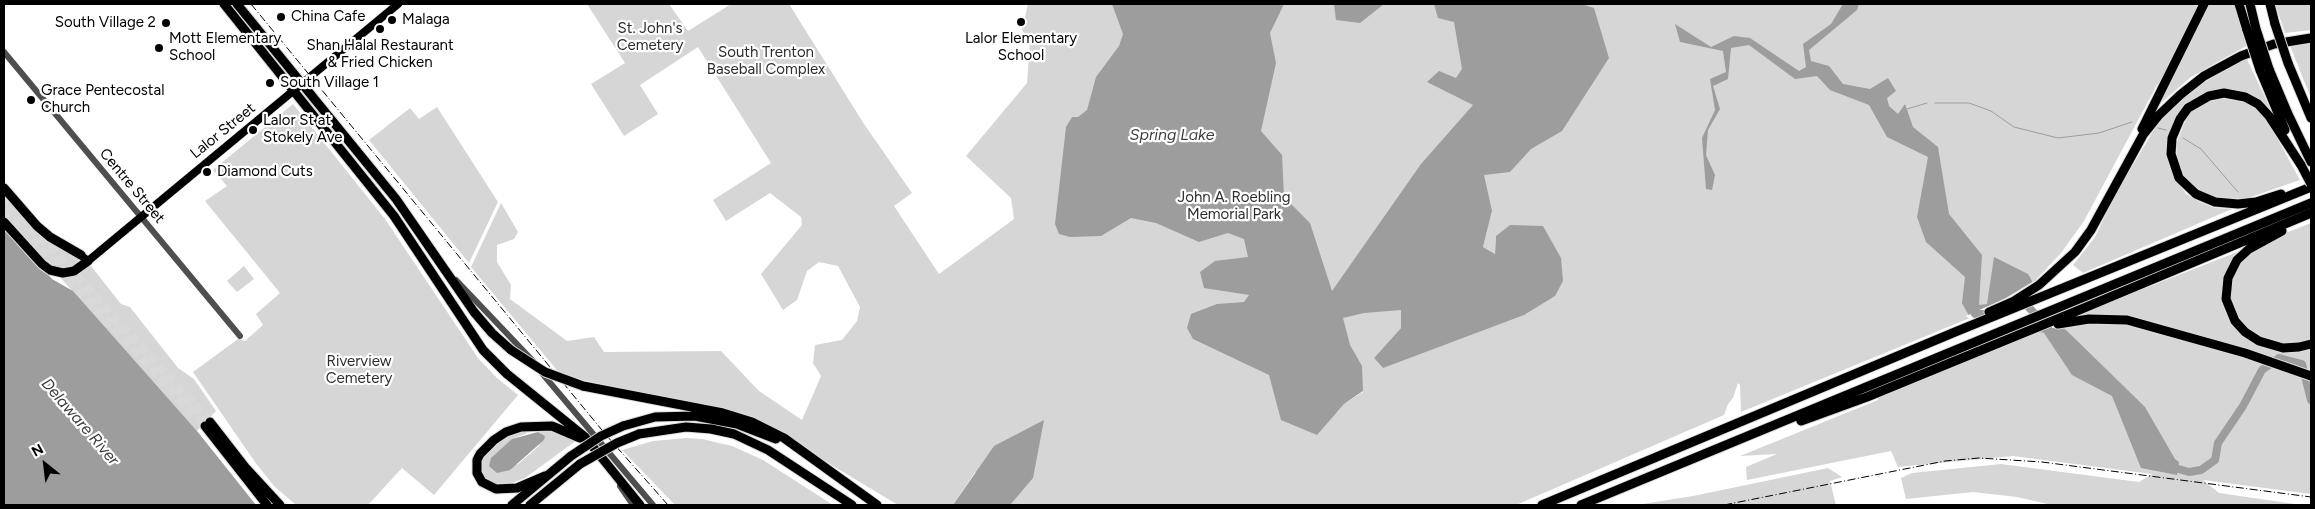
<!DOCTYPE html>
<html>
<head>
<meta charset="utf-8">
<style>
  body { margin:0 }
  #map { position:relative; width:2315px; height:509px; overflow:hidden; background:#fff; font-family:Figtree,sans-serif }
  canvas { display:block }
  .frame { position:absolute; inset:0; border:5px solid #000; pointer-events:none }
  .north { position:absolute; left:20px; top:439px; width:50px; height:50px; -webkit-text-stroke:4px #fff; paint-order:stroke; rotate:331deg; font-size:14px; font-weight:700; line-height:20px; text-align:center; color:#000 }
  .north::after { content:''; display:block; margin:auto; width:18px; height:22px; background:#000; clip-path:polygon(50% 0,100% 100%,50% 72%,0 100%) }
</style>
</head>
<body>
<div id="map">
<canvas width="2315" height="509"></canvas>
<div class="frame"></div>
<div class="north">N</div>
</div>
<script>
const g = document.querySelector('canvas').getContext('2d');
g.lineJoin = 'round';
function fillPath(path, color) { g.fillStyle = color; g.fill(path, 'evenodd'); }
const shape = rows => new Path2D(rows.map(r => 'M' + r).join(''));
function strokePath(path, color, width, dash) { g.strokeStyle = color; g.lineWidth = width; g.lineCap = dash ? 'butt' : 'round'; g.setLineDash(dash || []); g.stroke(path); }
function write(font, color, halo, rows, align = 'center') {
  g.font = font + ' Figtree,sans-serif'; g.lineWidth = 4.5; g.setLineDash([]); g.textBaseline = 'middle'; g.strokeStyle = halo; g.fillStyle = color; for (const [text, x, y, turn = 0] of rows) {
    g.save(); g.translate(x, y); g.rotate((+turn || 0) * Math.PI / 180); g.textAlign = isNaN(turn) ? turn : align; if (halo) g.strokeText(text, 0, 0); g.fillText(text, 0, 0); g.restore();
  }
}
const green = shape([
  [587,4,669,4,688,31,731,4,789,4,864,124,912,193,894,206,939,274,1014,219,1011,198,966,156,1027,83,1030,42,1022,30,1028,4,2235,4,2248,45,2191,77,2154,109,2158,83,2084,221,2061,253,2033,283,2029,277,1987,304,1967,312,1970,318,1741,412,1740,385,1738,383,1733,398,1728,404,1724,415,1516,505,993,505,975,472,953,505,898,505,770,428,690,407,669,408,664,398,561,375,471,267,501,203,518,232,514,239,497,245,497,262,511,285,510,299,567,341,594,337,604,352,721,351,759,391,802,420,821,376,813,363,815,345,842,340,857,321,860,307,838,266,819,262,807,271,797,300,783,310,761,274,802,225,801,217,770,193,726,221,713,200,771,163,698,47,640,85,658,114,624,136,591,84,625,63],
  [1492,211,1483,247,1495,254,1496,236,1523,226,1383,368,1374,358,1401,328],
  [1358,375,1363,392,1344,404,1333,416],
  [2275,4,2311,4,2311,30,2285,33],
  [2311,42,2311,98,2290,46],
  [2246,57,2270,108,2247,93,2226,89,2205,93,2189,102,2175,119,2168,135,2168,155,2173,175,2186,194,2200,202,2215,208,2232,209,2083,273,2073,265,2095,237,2115,195,2161,118,2182,96],
  [2231,97,2253,106,2268,121,2300,180,2248,198,2222,199,2205,194,2193,187,2182,176,2177,160,2177,142,2189,112,2205,102],
  [293,104,385,219,478,358,497,378,518,395,434,495,402,468,368,505,296,505,274,486,255,462,193,372,238,339,245,341,263,325,256,314,280,293,205,201,227,186,213,170],
  [437,107,498,202,469,263,369,140,410,108,419,119],
  [4,191,77,257,79,261,76,267,57,270,39,259,4,217],
  [2311,223,2311,338,2300,343,2301,352,2311,347,2311,494,2203,480,2219,493,2302,505,2052,505,2017,497,1973,492,1906,499,1901,478,1912,473,2001,464,2139,482,2152,474,2013,456,1898,467,1891,451,1747,480,1746,467,1777,454,1740,456,1878,400,1878,394,2032,330,2076,340,2063,327,2070,326,2087,311],
  [91,266,121,304,130,307,178,368,194,379,216,411,197,431,59,276],
  [244,266,254,279,237,292,227,281],
  [540,428,556,430,577,440,525,478,507,485,489,482,482,474,479,463,487,449,507,434,532,429,525,434,512,439,517,465,538,447,545,436,538,432],
  [686,438,702,439,732,446,763,460,833,505,675,505,622,450,653,441],
  [1828,468,1842,477,1830,481,1836,505,1636,505,1693,496]
]);
const water = shape([
  [1112,4,1284,4,1270,33,1276,63,1261,131,1282,155,1284,197,1310,223,1332,291,1421,164,1473,105,1427,82,1439,71,1456,78,1462,69,1454,22,1438,18,1434,4,1581,4,1594,8,1609,58,1562,131,1531,149,1510,172,1484,175,1492,211,1483,247,1495,254,1496,236,1510,225,1543,226,1561,258,1563,281,1555,296,1524,315,1383,368,1374,358,1401,328,1401,310,1364,313,1343,318,1350,345,1362,366,1363,391,1344,404,1317,435,1281,420,1269,375,1193,339,1187,328,1191,314,1217,304,1244,302,1249,295,1204,288,1200,272,1215,261,1248,257,1244,239,1228,233,1199,242,1156,223,1131,218,1101,236,1070,237,1059,234,1055,224,1066,127,1072,117,1078,117,1087,110,1096,77,1119,46,1123,34],
  [1334,4,1384,4,1360,23,1336,20],
  [1843,4,1859,4,1857,10,1809,50,1811,61,1829,66,1843,84,1870,89,1888,78,1896,91,1887,98,1889,106,1898,114,1905,104,1913,127,1938,147,1949,214,1982,255,1979,305,1987,304,1994,257,2028,274,2037,290,1970,318,1962,303,1965,277,1926,242,1917,217,1928,157,1887,137,1869,105,1830,90,1817,76,1795,79,1749,45,1731,48,1728,79,1713,86,1720,109,1708,130,1706,155,1715,175,1712,190,1706,189,1702,138,1715,110,1710,79,1726,72,1723,51,1680,42,1675,24,1711,47,1734,36,1750,38,1799,71,1806,67,1803,44,1831,24],
  [4,225,52,279,73,291,197,431,256,505,4,505],
  [2063,327,2145,407,2175,459,2179,462,2177,475,2141,468,2112,396,2072,375,2044,333,2032,330],
  [1044,420,1033,478,1010,505,953,505,994,446],
  [538,432,545,436,544,440,510,470,497,473,489,466,491,458,512,439]
]);
const pier = shape([
  [2034,281,2039,292,1971,320,1966,316,2006,298]
]);
const stream = shape([
  [1935,103,1969,103,1991,111,2014,127,2058,138,2099,133,2132,122],
  [1907,109,1927,103],
  [2158,128,2166,130],
  [2183,138,2201,149,2238,192]
]);
const river = shape([
  [2022,300,2048,328],
  [1972,308,1975,314,1991,314,1994,311],
  [2168,466,2189,472,2201,470,2215,460,2218,443,2243,406,2262,370,2279,358,2302,364,2311,400]
]);
const highwayTunnel = shape([
  [4,196,210,422],
  [4,210,205,426]
]);
const minor = shape([
  [4,52,240,336],
  [456,280,534,362],
  [541,372,653,505],
  [620,486,633,505]
]);
const major = shape([
  [84,258,88,261,398,4]
]);
const highway = shape([
  [224,4,394,216,483,350,507,374,585,437,640,505],
  [237,4,396,199,474,312,492,333,511,350],
  [2239,4,2247,30],
  [2250,4,2256,29],
  [2270,4,2275,24],
  [2288,63,2311,118],
  [2269,69,2288,114,2311,162],
  [2260,70,2285,130],
  [2142,129,2204,4],
  [4,188,37,226,50,237,81,255],
  [2281,194,2256,202,2238,204,2215,202,2196,194,2179,178,2171,154,2172,138,2180,119,2188,108,2209,96,2224,93,2245,97,2258,104,2269,116,2301,165],
  [4,222,42,264,50,270,63,273,74,271,88,261],
  [2282,231,2249,249,2237,260,2228,278,2226,299,2235,321,2245,332,2259,341,2283,348,2299,347,2311,344],
  [1989,312,2014,301,2039,285,2075,252,2091,230,2143,135,2159,115,2180,95,2204,76,2241,56,2274,44,2311,38],
  [2058,324,2089,319,2127,320,2245,353,2311,376],
  [583,386,723,413,752,422,784,438,877,505],
  [1801,421,1867,397,2072,313,2311,213],
  [210,422,245,467,280,505],
  [205,426,267,505],
  [623,426,655,417,695,416,737,424,776,439],
  [639,434,686,427,711,429,734,434,768,450,852,505],
  [545,476,517,488,496,489,482,482,477,473,477,460,480,454,494,440,506,432,521,427,552,426,580,438],
  [512,505,571,456],
  [530,505,580,464],
  [1542,505,1955,332,2311,187],
  [1581,505,2311,203]
]);
const rail = shape([
  [251,4,606,435,668,505],
  [1724,505,1945,461,1979,458,2042,462,2311,497]
]);
const highwayBridge = shape([
  [2275,24,2288,63],
  [2256,29,2269,69],
  [2247,30,2260,70],
  [2301,165,2311,184],
  [511,350,545,372,583,386],
  [571,456,601,436,623,426],
  [580,464,617,443,639,434]
]);
const markers = [
  [281,17,5,"#000"],
  [392,20,5,"#000"],
  [1021,22,5,"#000"],
  [166,23,5,"#000"],
  [380,29,5,"#000"],
  [159,48,5,"#000"],
  [270,83,5,"#000"],
  [31,100,5,"#000"],
  [253,130,5,"#000"],
  [207,172,5,"#000"]
];
const poiNames = [
  ["China Cafe",291,17],
  ["Malaga",402,20],
  ["South Village 2",156,23,"right"],
  ["Mott Elementary",169,39],
  ["School",169,56],
  ["Lalor Elementary",1021,39,"center"],
  ["School",1021,56,"center"],
  ["Shan Halal Restaurant",380,46,"center"],
  ["& Fried Chicken",380,63,"center"],
  ["South Village 1",280,83],
  ["Grace Pentecostal",41,91],
  ["Church",41,108],
  ["Lalor St at",263,121],
  ["Stokely Ave",263,138],
  ["Diamond Cuts",217,172]
];
const parkNames = [
  ["St. John's",650,29],
  ["Cemetery",650,46],
  ["South Trenton",766,53],
  ["Baseball Complex",766,70],
  ["John A. Roebling",1234,198],
  ["Memorial Park",1234,215],
  ["Riverview",359,362],
  ["Cemetery",359,379]
];
const streetNames = [
  ["Lalor Street",223,131,-39],
  ["Centre Street",132,186,50]
];
const waterNames = [
  ["Spring Lake",1172,135],
  ["Delaware River",80,422,49]
];
fillPath(green, '#d6d6d6');
fillPath(water, '#9d9d9d');
fillPath(pier, '#fff');
strokePath(stream, '#9d9d9d', 1);
strokePath(river, '#9d9d9d', 8);
strokePath(highwayTunnel, '#d9d9d9', 9, [9, 4.5]);
strokePath(major, '#dbdbdb', 9);
strokePath(highway, '#dbdbdb', 11);
strokePath(minor, '#4f4f4f', 6);
strokePath(major, '#000', 8);
strokePath(highway, '#000', 9);
strokePath(rail, '#000', 1, [8, 2.5, 1, 2.5]);
strokePath(highwayBridge, '#dbdbdb', 11, []);
strokePath(highwayBridge, '#000', 9);
for (const [x, y, r, color] of markers) { const dot = new Path2D(); dot.arc(x, y, r, 0, 2 * Math.PI); g.fillStyle = color; g.fill(dot); strokePath(dot, '#fff', 2); }
write('15px', '#000', '#fff', poiNames, 'left');
write('15px', '#2d2d2d', '#fff', parkNames);
write('15px', '#000', '#fff', streetNames);
write('italic 16px', '#3e3e3e', '#fff', waterNames);
</script>
</body>
</html>
